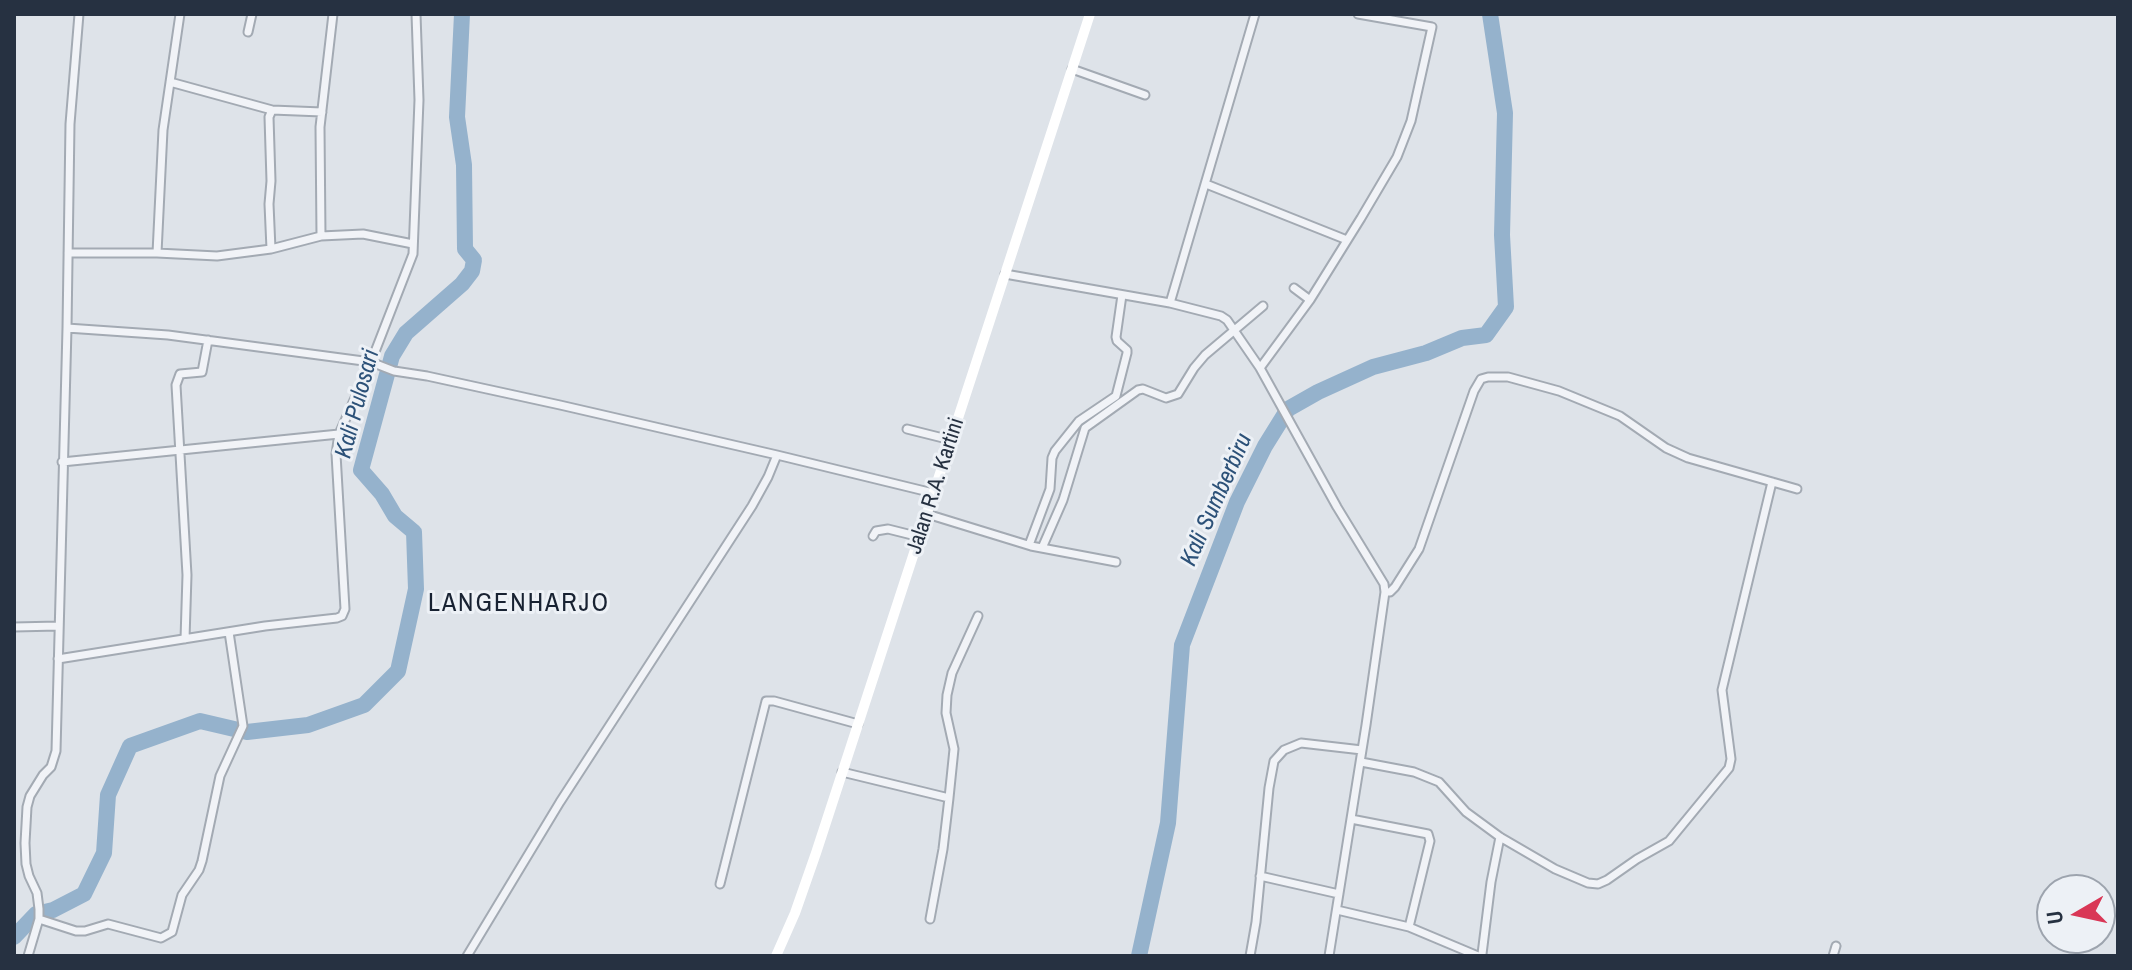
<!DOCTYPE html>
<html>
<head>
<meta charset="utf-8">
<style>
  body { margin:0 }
  #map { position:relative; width:2132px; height:970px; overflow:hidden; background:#dee3e9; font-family:"Archivo Narrow",sans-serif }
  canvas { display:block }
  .frame { position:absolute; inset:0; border:16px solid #263141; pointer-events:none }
  .north { position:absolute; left:2036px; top:874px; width:80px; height:80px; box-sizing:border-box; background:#edf1f6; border:2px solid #9da4ae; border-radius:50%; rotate:261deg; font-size:22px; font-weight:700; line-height:32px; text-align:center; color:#263141 }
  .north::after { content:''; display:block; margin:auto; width:28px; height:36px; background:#d93756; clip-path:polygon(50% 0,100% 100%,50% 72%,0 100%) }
</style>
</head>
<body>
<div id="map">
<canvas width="2132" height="970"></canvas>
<div class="frame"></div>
<div class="north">U</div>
</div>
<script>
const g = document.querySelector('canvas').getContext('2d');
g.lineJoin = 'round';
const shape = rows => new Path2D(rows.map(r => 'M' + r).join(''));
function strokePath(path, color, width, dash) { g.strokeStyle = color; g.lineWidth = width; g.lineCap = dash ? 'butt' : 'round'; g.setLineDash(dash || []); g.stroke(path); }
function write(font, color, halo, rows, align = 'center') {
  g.font = font + ' "Archivo Narrow",sans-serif'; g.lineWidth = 6; g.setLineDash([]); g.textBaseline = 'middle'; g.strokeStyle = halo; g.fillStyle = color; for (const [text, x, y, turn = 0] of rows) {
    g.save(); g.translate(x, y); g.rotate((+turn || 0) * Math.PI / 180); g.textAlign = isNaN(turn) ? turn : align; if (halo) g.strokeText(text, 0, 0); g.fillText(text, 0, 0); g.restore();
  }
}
const river = shape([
  [14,937,36,914,53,910,84,894,104,853,108,795,130,746,200,721,247,732,308,725,364,705,398,671,416,589,414,532,395,516,382,494,361,470,392,356,406,333,462,284,472,271,474,260,465,249,464,165,457,117,462,14],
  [1139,956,1168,823,1182,645,1237,502,1265,446,1288,409,1318,392,1373,367,1426,353,1462,338,1486,335,1506,307,1502,235,1505,113,1490,14]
]);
const minor = shape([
  [416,14,419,100,413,254,371,362,394,371,427,376,560,405,777,455,933,493],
  [248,32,252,14],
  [1072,69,1145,95],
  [170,82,272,110,322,112],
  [1206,184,1347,240],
  [321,236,363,234,413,244],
  [271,249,321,236,320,127,333,14],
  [68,253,157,253,163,130,180,14],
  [157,253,217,256,271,249,269,204,271,181,269,117,272,110],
  [1005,274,1170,303,1221,316,1227,320,1260,368,1337,507,1384,584,1385,592,1366,725,1329,956],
  [1294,288,1310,300],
  [1170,303,1255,14],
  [1260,368,1310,300,1361,218,1397,157,1411,121,1432,27,1358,14],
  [907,429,951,440],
  [62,462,339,434],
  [927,514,1031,546,1116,562],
  [873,536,876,531,888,529,920,537],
  [1029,545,1050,489,1052,458,1055,451,1079,421,1116,396,1127,353,1127,350,1117,341,1116,337,1122,295],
  [1042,548,1063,500,1085,428,1138,390,1143,389,1166,398,1178,394,1194,368,1205,355,1263,306],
  [1385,592,1390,592,1395,587,1419,549,1474,391,1481,379,1488,377,1508,377,1559,391,1620,416,1666,448,1688,458,1797,489],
  [14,627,58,626],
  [185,639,187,575,176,385,180,374,202,372,208,340],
  [58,659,265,626,337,618,342,616,345,609,336,454,339,434,371,362,168,335,67,328],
  [1361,762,1414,772,1439,782,1466,812,1500,837,1555,869,1588,883,1598,884,1607,880,1637,859,1669,841,1729,768,1731,759,1722,690,1772,482],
  [842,772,949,798,954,749,946,713,947,695,952,673,978,616],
  [1351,819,1428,834,1430,841,1409,927],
  [1260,876,1339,894],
  [720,884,766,701,774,701,858,724],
  [1337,910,1409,927,1478,956],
  [39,919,76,931,85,931,108,924,161,938,172,932,182,895,199,870,202,861,220,776,243,726,229,632],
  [930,919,943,849,949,798],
  [28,956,39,919,39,909,37,893,29,876,26,864,25,843,27,807,30,796,43,775,51,767,56,751,67,328,70,124,79,14],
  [467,956,560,802,752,506,768,477,777,455],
  [1250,956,1256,922,1269,788,1274,761,1284,750,1301,743,1362,750],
  [1481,956,1482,954,1491,882,1500,837],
  [1833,956,1836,946]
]);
const secondary = shape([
  [776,956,795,913,816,853,1090,14]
]);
const streetNames = [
  ["Jalan R.A. Kartini",936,486,-72]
];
const waterNames = [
  ["Kali Pulosari",358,404,-75],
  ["Kali Sumberbiru",1217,500,-66]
];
const quarterNames = [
  ["LANGENHARJO",519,604]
];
strokePath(river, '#95b2cc', 16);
strokePath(minor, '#a3aab3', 11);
strokePath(minor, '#f1f3f7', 7);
strokePath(secondary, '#fff', 10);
write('22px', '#263141', '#edf1f6', streetNames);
write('italic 24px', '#2c5178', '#edf1f6', waterNames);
g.letterSpacing = '2px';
write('26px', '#182232', '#edf1f6', quarterNames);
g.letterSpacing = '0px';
</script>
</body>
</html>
